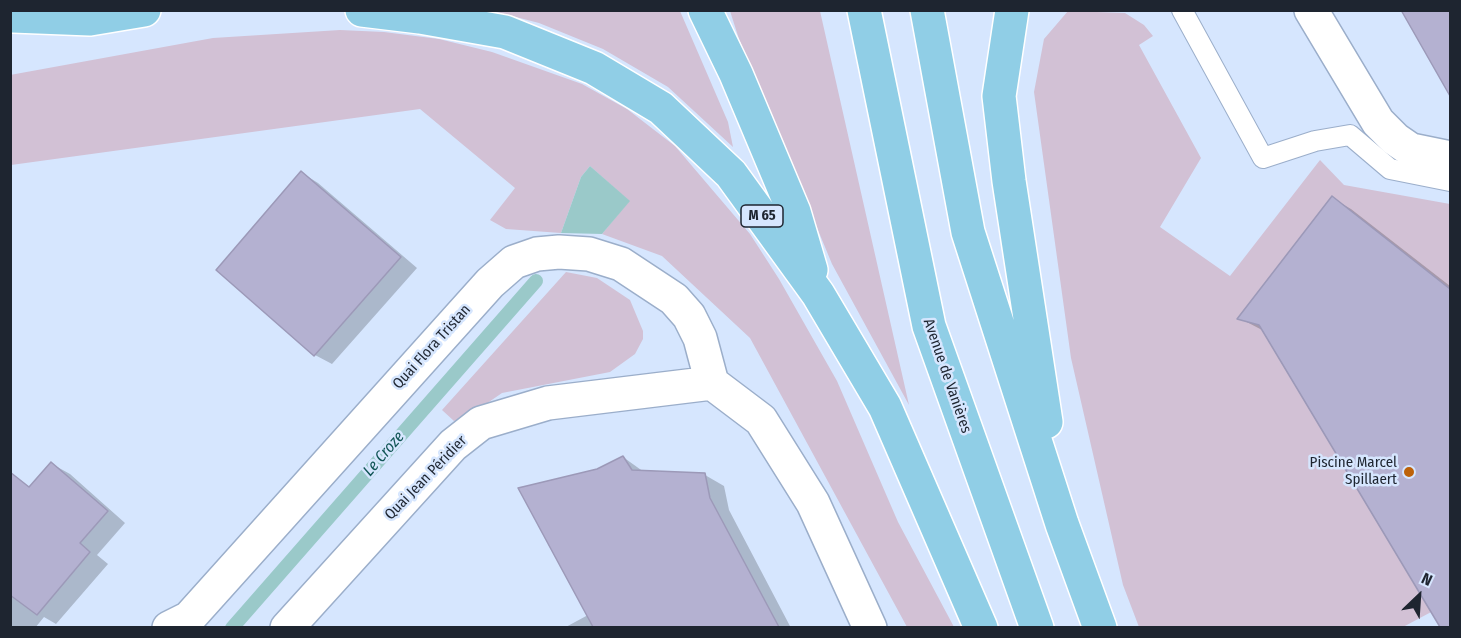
<!DOCTYPE html>
<html>
<head>
<meta charset="utf-8">
<style>
  body { margin:0 }
  #map { position:relative; width:1461px; height:638px; overflow:hidden; background:#d6e6fe; font-family:"Fira Sans Condensed",sans-serif }
  canvas { display:block }
  .frame { position:absolute; inset:0; border:12px solid #1e2530; pointer-events:none }
  .north { position:absolute; left:1389px; top:566px; width:60px; height:60px; -webkit-text-stroke:4px #d6e6fe; paint-order:stroke; rotate:25deg; font-size:16px; font-weight:700; line-height:24px; text-align:center; color:#1e2530 }
  .north::after { content:''; display:block; margin:auto; width:21px; height:27px; background:#1e2530; clip-path:polygon(50% 0,100% 100%,50% 72%,0 100%) }
</style>
</head>
<body>
<div id="map">
<canvas width="1461" height="638"></canvas>
<div class="frame"></div>
<div class="north">N</div>
</div>
<script>
const g = document.querySelector('canvas').getContext('2d');
g.lineJoin = 'round';
function fillPath(path, color) { g.fillStyle = color; g.fill(path, 'evenodd'); }
const shape = rows => new Path2D(rows.map(r => 'M' + r).join(''));
function strokePath(path, color, width, dash) { g.strokeStyle = color; g.lineWidth = width; g.lineCap = dash ? 'butt' : 'round'; g.setLineDash(dash || []); g.stroke(path); }
function write(font, color, halo, rows, align = 'center') {
  g.font = font + ' "Fira Sans Condensed",sans-serif'; g.lineWidth = 5; g.setLineDash([]); g.textBaseline = 'middle'; g.strokeStyle = halo; g.fillStyle = color; for (const [text, x, y, turn = 0] of rows) {
    g.save(); g.translate(x, y); g.rotate((+turn || 0) * Math.PI / 180); g.textAlign = isNaN(turn) ? turn : align; if (halo) g.strokeText(text, 0, 0); g.fillText(text, 0, 0); g.restore();
  }
}
const green = shape([
  [493,11,680,11,728,122,733,147,668,87,603,49,539,23],
  [730,11,820,11,909,405,832,264,739,39],
  [1068,11,1125,13,1144,25,1153,36,1139,45,1201,158,1160,227,1230,276,1320,160,1344,185,1450,204,1450,602,1403,627,1139,627,1123,585,1071,358,1034,92,1044,39],
  [340,30,384,32,439,39,492,52,582,84,627,109,675,146,750,234,779,279,837,381,898,522,954,627,907,627,750,338,662,256,602,234,629,201,590,166,581,177,561,233,506,229,490,220,515,188,420,109,11,165,10,75,213,38],
  [566,272,597,278,630,300,643,331,643,339,635,354,610,372,502,393,467,417,454,421,442,410]
]);
const water = shape([
  [590,166,630,201,602,234,561,233,581,177]
]);
const shadow = shape([
  [1402,10,1450,10,1450,93],
  [302,173,318,183,417,268,332,364,315,355,218,270],
  [1332,198,1351,209,1450,286,1450,623,1433,612,1264,331,1239,318],
  [623,457,644,472,705,475,724,486,729,510,791,628,564,628,588,615,597,471],
  [52,464,70,474,125,523,97,555,108,564,56,624,44,617,35,628,10,628,10,491,19,481,31,488]
]);
const stream = shape([
  [232,628,536,281]
]);
const building = shape([
  [1401,10,1450,10,1450,96,1401,10],
  [301,171,401,257,314,356,216,270,301,171],
  [1332,196,1450,289,1450,627,1440,627,1259,325,1237,319,1332,196],
  [623,456,632,470,705,473,710,498,779,627,593,627,518,488,597,469,623,456],
  [51,462,108,511,80,543,90,552,37,615,10,595,10,472,29,487,51,462]
]);
const lane = shape([
  [1182,10,1263,158,1315,141,1350,135,1390,169,1450,181]
]);
const street = shape([
  [1311,10,1378,122,1395,139,1411,150,1450,158],
  [712,383,761,420,813,503,870,628],
  [169,628,189,618,490,283,514,262,537,254,559,252,589,254,621,264,674,299,689,316,700,338,712,383],
  [287,628,453,445,481,423,548,403,712,383]
]);
const primary = shape([
  [362,10,420,17,505,32,594,68,661,108,731,174,818,294,885,407,981,628],
  [705,10,736,74,794,212,811,270],
  [864,10,929,326,1037,628],
  [927,10,968,232,1062,524,1100,628],
  [1012,10,999,96,1009,181,1046,422],
  [13,16,90,19,144,10]
]);
const markers = [
  [1409,472,6,"#bd6209"]
];
const shields = [
  [762,216,42]
];
const shieldNames = [
  ["M 65",762,216]
];
const streetNames = [
  ["Quai Flora Tristan",432,347,-48],
  ["Avenue de Vanières",947,376,71],
  ["Quai Jean Péridier",426,478,-46]
];
const poiNames = [
  ["Piscine Marcel",1397,463],
  ["Spillaert",1397,480]
];
const waterNames = [
  ["Le Croze",384,454,-49]
];
fillPath(green, '#d2c1d5');
fillPath(water, '#9ac9c9');
fillPath(shadow, '#0003');
strokePath(stream, '#9ac9c9', 14);
fillPath(building, '#b4b1d1');
strokePath(building, '#9c99b8', 1.5);
strokePath(lane, '#9baeca', 22);
strokePath(street, '#9baeca', 36);
strokePath(primary, '#fff', 36);
strokePath(lane, '#fff', 20);
strokePath(street, '#fff', 33);
strokePath(primary, '#90cee6', 33);
for (const [x, y, r, color] of markers) { const dot = new Path2D(); dot.arc(x, y, r, 0, 2 * Math.PI); g.fillStyle = color; g.fill(dot); strokePath(dot, '#d6e6fe', 2); }
for (const [x, y, w] of shields) { const box = new Path2D(); box.roundRect(x - w / 2, y - 11, w, 22, 4.5); g.fillStyle = '#d6e6fe'; g.fill(box); strokePath(box, '#1e2530', 1.5); }
write('bold 14px', '#1e2530', null, shieldNames);
write('15px', '#1e2530', '#d6e6fe', streetNames);
write('15px', '#1e2530', '#d6e6fe', poiNames, 'right');
write('italic 16px', '#155', '#d6e6fe', waterNames);
</script>
</body>
</html>
